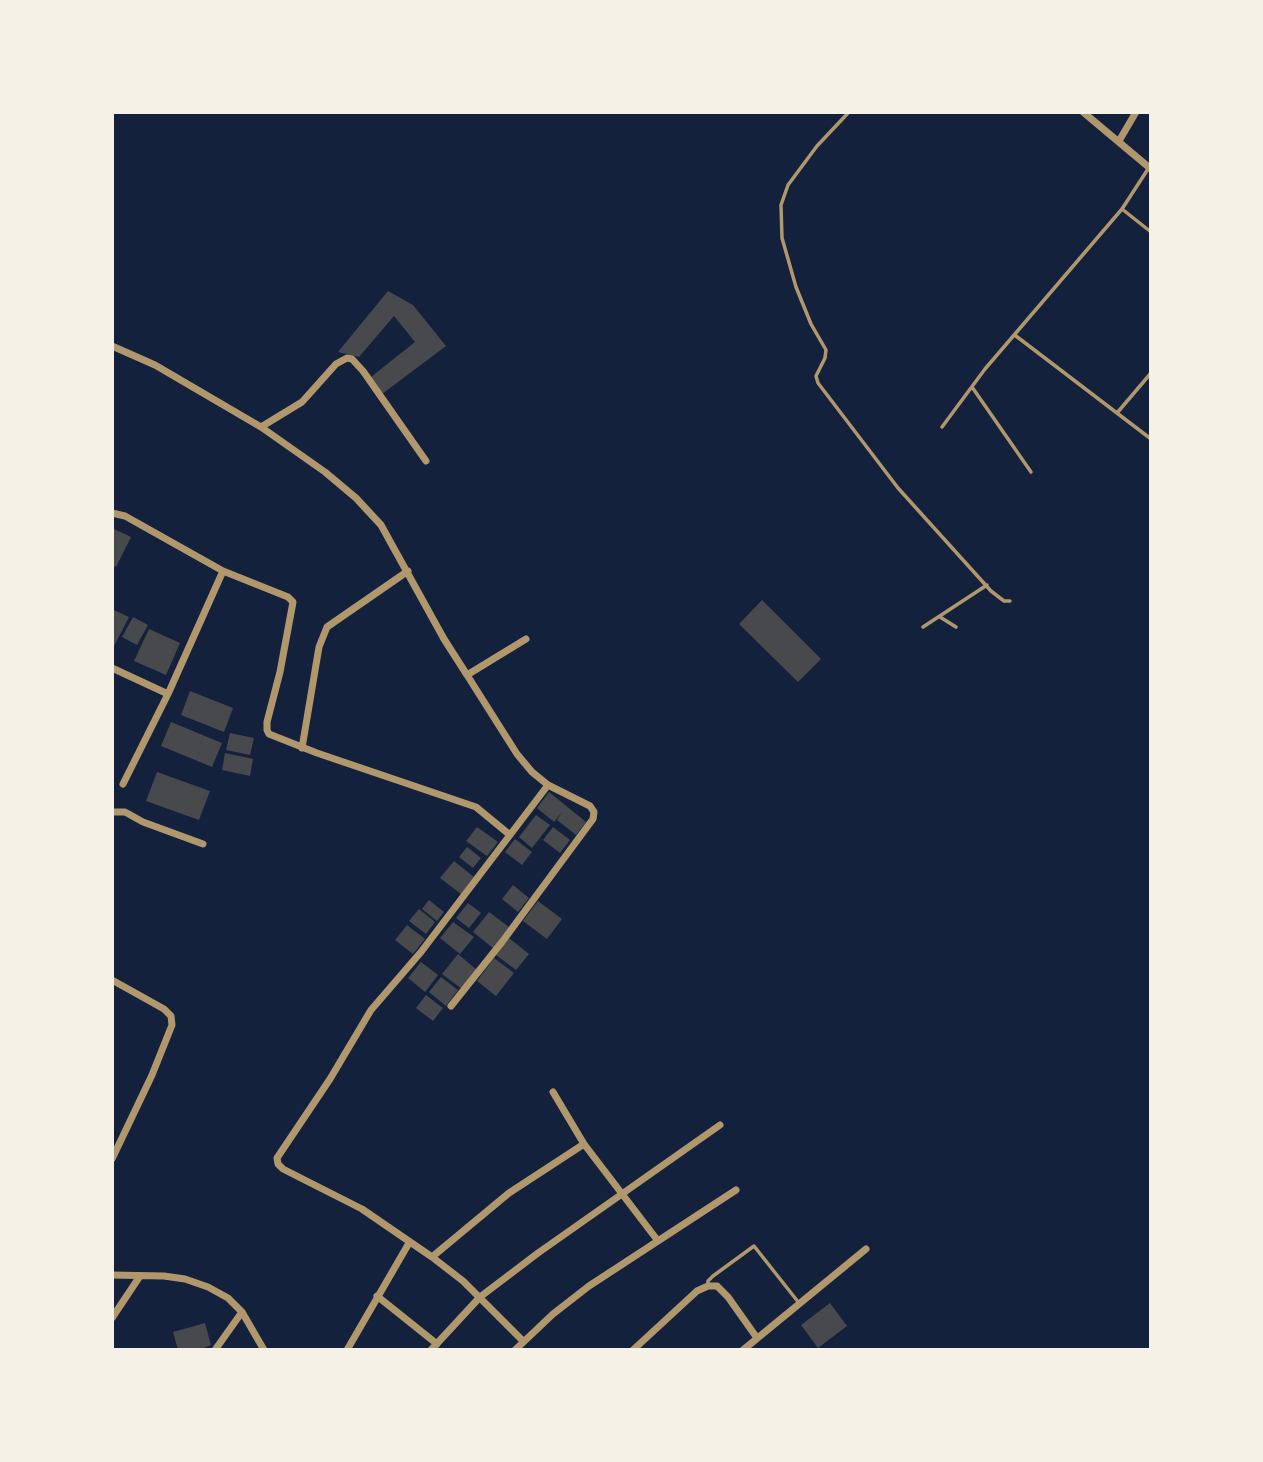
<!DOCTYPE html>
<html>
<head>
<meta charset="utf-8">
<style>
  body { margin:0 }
  #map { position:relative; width:1263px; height:1462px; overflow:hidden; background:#14213d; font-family:Ubuntu,sans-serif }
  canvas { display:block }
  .frame { position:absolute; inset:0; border:114px solid #f6f1e7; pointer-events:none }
</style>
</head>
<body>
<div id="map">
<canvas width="1263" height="1462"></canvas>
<div class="frame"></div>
</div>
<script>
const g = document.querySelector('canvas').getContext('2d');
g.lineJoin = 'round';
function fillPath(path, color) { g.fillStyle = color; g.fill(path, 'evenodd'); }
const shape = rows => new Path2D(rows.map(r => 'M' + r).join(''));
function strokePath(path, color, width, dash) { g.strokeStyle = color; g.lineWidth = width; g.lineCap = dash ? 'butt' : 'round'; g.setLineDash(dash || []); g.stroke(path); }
const building = shape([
  [388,291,413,305,446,346,382,394,371,377,415,342,394,316,359,357,338,352],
  [112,528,131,537,116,567,112,565],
  [762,600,821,659,798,682,739,624],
  [114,610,129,617,112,650,112,613],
  [133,617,148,625,137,645,122,637],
  [149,629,180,643,166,675,134,661],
  [190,691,233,708,224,732,181,715],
  [171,722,222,743,212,767,161,746],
  [230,733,254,738,250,755,226,750],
  [225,753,253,759,250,776,222,770],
  [157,772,210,791,199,820,146,801],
  [549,792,586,822,576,835,557,820,562,812,554,822,537,808],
  [536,815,550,825,532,848,519,837],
  [477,827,498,842,487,856,466,841],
  [553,827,570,840,560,853,543,840],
  [515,839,532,852,522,865,505,852],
  [467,847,481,858,473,868,459,857],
  [454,861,474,877,461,894,440,878],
  [513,885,529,898,518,912,502,899],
  [429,900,444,912,437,921,422,909],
  [538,901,562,919,547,939,523,921],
  [468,903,481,913,469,928,456,918],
  [419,909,435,922,426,934,409,921],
  [489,912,509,927,493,948,473,932],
  [453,922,474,937,460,954,440,938],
  [407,925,425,939,413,954,395,940],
  [509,938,529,954,516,970,496,955],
  [458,954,477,970,462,989,442,974],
  [494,958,514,973,496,996,477,981],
  [421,962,438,975,425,992,408,978],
  [441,977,458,990,446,1006,429,992],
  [426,995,443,1008,433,1021,416,1008],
  [830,1303,847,1326,818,1348,801,1325],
  [205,1323,211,1345,199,1350,178,1350,173,1332]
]);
const service = shape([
  [849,112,817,146,788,185,781,205,782,238,796,287,811,324,826,350,825,358,816,376,818,383,898,488,991,591,1004,601,1010,601],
  [1122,209,1151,232],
  [1016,336,1151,439],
  [972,387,1031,472],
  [1117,413,1151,373],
  [942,427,985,369,1122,209,1148,169],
  [940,617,956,627],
  [923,627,987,585],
  [708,1285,708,1281,713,1276,754,1246,799,1303]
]);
const minor = shape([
  [1083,112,1151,169],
  [1119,141,1136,112],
  [112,346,155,365,261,427,325,472,356,498,381,525,444,639,467,675,526,639],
  [261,427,302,402,336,364,347,358,352,359,363,371,426,461],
  [112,513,125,516,223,571,168,694,123,784],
  [223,571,288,597,293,602,280,672,267,722,267,730,269,734,317,753,476,807,510,835],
  [112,668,168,694],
  [467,675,517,754,532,772,548,785,421,952,371,1010,330,1079,277,1158,278,1164,283,1169,362,1209,432,1257,463,1281,523,1341],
  [302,748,319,647,327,627,408,571],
  [112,812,125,812,143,822,203,844],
  [112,980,164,1009,171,1016,172,1025,152,1075,112,1159],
  [451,1006,502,942,593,819,594,812,590,806,548,785],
  [553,1092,584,1144],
  [432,1257,509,1193,584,1144,658,1241],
  [112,1275,164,1276,185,1279,208,1287,228,1298,242,1312,264,1350],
  [377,1296,437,1344],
  [112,1318,140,1276],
  [215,1350,242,1312],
  [347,1350,409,1243],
  [431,1350,480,1297,538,1253,720,1125],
  [515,1350,553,1314,589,1286,736,1190],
  [633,1350,697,1291,708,1286,717,1286,728,1297,757,1338],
  [743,1350,866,1249]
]);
fillPath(building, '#48494c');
strokePath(service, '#b1986c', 3.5);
strokePath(minor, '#b1986c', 7);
</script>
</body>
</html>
